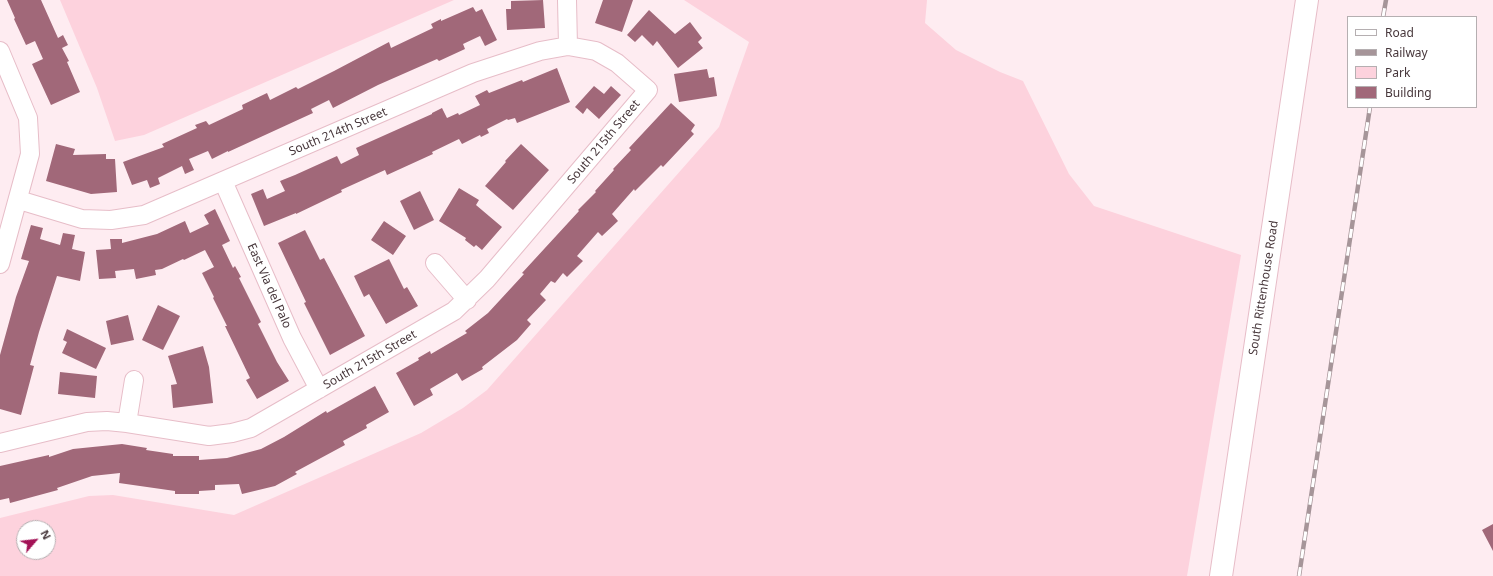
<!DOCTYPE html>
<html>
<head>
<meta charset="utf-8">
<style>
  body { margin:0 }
  #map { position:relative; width:1493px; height:576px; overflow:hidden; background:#feecf1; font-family:"Noto Sans",sans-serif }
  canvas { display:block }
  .legend { position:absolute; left:1347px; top:16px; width:130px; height:92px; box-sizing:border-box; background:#fff; border:1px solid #b5afb1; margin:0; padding:5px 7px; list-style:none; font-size:12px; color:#47373b }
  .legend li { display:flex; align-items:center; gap:8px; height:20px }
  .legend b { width:20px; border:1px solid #b5afb1 }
  .north { position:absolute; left:16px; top:520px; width:40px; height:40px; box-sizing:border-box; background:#fff; border:1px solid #b5afb1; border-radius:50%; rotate:62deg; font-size:11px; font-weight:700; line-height:16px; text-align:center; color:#47373b }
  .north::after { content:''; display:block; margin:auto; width:14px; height:18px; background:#a31256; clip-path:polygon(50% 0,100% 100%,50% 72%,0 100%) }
</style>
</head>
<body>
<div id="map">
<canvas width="1493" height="576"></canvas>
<ul class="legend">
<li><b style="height:5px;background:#fff"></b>Road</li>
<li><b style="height:5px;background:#a69599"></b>Railway</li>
<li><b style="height:11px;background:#fdd2dd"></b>Park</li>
<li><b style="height:11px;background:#a16879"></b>Building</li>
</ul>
<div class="north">N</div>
</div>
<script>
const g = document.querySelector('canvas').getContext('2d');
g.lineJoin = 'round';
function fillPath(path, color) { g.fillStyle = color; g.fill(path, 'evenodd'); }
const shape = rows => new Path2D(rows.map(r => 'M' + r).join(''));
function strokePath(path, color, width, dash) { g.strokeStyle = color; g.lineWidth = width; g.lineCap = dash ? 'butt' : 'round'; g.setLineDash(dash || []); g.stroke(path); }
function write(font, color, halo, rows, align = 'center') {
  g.font = font + ' "Noto Sans",sans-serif'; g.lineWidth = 4; g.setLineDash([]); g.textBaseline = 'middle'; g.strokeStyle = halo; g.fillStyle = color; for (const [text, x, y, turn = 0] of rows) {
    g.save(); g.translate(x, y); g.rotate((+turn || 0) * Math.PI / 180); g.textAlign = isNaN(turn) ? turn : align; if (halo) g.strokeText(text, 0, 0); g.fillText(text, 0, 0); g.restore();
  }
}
const green = shape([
  [60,0,454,0,144,135,115,141,97,88],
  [684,0,927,0,925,23,956,50,1000,72,1023,81,1069,174,1094,206,1241,255,1187,576,0,576,0,518,89,496,113,495,234,515,421,433,463,408,487,390,719,127,749,42],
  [24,528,48,528,48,552,24,552]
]);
const building = shape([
  [7,0,41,0,58,38,63,35,68,45,62,48,69,61,67,62,80,92,51,105,32,64,43,59,35,41,26,45,14,19,15,18],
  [543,0,545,28,507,30,506,9,511,9,511,1],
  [603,0,633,0,622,32,595,23],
  [473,7,476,12,482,9,497,40,485,46,480,36,463,44,465,49,439,61,437,59,378,85,333,108,329,100,311,109,313,113,228,152,228,151,212,159,208,151,189,159,194,170,185,174,182,166,158,178,160,184,150,188,147,180,132,185,123,162,164,147,162,144,197,128,195,125,206,121,209,125,243,109,242,105,267,93,270,100,296,87,298,89,334,71,389,42,391,48,433,28,431,24,441,19,441,21],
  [649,10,675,34,690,22,702,38,698,42,703,48,678,68,657,41,653,46,642,35,635,42,627,35],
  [557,68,570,102,517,123,515,118,508,120,507,119,487,129,489,133,481,137,480,135,462,144,459,139,432,152,433,154,387,175,385,170,341,190,342,192,296,214,296,213,264,226,251,194,263,189,267,199,285,191,280,181,295,175,337,156,341,164,359,155,356,148,432,114,432,113,442,108,447,118,458,113,459,115,480,105,475,96,487,90,489,93,522,80,523,82],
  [707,69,709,78,714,77,717,96,679,102,674,74],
  [594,86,604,94,611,86,621,95,599,119,587,108,583,114,575,107],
  [671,103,695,125,691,131,694,134,663,167,661,165,635,191,634,189,612,214,618,221,602,236,598,232,577,256,583,261,567,277,563,273,555,283,551,281,540,294,546,300,527,320,531,324,517,340,482,367,483,369,462,381,457,373,430,389,433,395,414,406,396,373,419,360,418,358,430,351,431,354,467,333,465,331,488,313,524,274,522,273,579,211,578,210,596,192,595,191,614,170,613,169,631,150,629,148],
  [56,144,75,149,73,155,106,154,106,159,115,159,117,192,91,194,46,181],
  [521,144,549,170,513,210,485,186,506,162,505,161],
  [459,188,479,200,476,205,502,227,482,250,476,245,474,247,465,240,466,238,439,221],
  [420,191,434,220,414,230,400,201],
  [215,209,230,241,222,245,233,268,235,266,241,277,239,278,261,322,258,324,277,362,289,381,257,399,246,380,250,378,237,351,225,326,227,326,213,298,214,297,202,273,214,267,205,250,184,260,183,259,162,269,155,270,156,275,136,279,134,269,115,271,116,278,99,279,96,250,111,249,110,239,122,239,122,243,157,234,185,221,190,233,209,224,204,215],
  [384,221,406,236,393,255,371,240],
  [31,225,43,228,40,239,60,245,63,233,75,235,72,249,85,252,80,281,57,276,39,332,30,365,34,366,21,415,0,409,0,355,16,297,29,261,21,259],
  [305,230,320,260,324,258,365,336,330,355,304,303,306,302,278,243],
  [389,259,404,289,407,287,418,306,386,324,369,294,364,297,354,276],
  [158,305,180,316,163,350,142,340],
  [128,315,134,340,111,345,106,321],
  [67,329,106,348,96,369,62,353,67,342,63,340],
  [203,346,209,367,213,403,173,408,171,385,177,384,168,356],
  [60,372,97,376,95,398,58,394],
  [375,386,389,412,366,425,367,428,343,441,345,445,295,472,297,474,275,486,242,494,239,484,215,485,215,490,199,491,199,494,175,494,175,491,119,483,120,473,92,476,57,488,58,490,10,503,9,498,0,500,0,466,49,455,49,457,73,449,122,444,147,448,146,450,173,454,173,456,199,456,199,460,227,458,261,449,284,437,326,411,327,413],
  [1493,524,1493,551,1482,530]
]);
const minor = shape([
  [567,0,568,46],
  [0,51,28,118,30,154,0,264],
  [223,181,292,338,319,389],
  [435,263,467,300],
  [127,423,134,380],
  [0,443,87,422,107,421,127,423,209,436,232,433,251,428,454,311,487,279,648,90,617,63,596,51,568,46,540,51,473,73,144,215,111,220,82,219,19,200]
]);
const major = shape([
  [1221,576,1307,0]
]);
const rail = shape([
  [1383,17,1386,0],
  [1299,576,1370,107]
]);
const streetNames = [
  ["South 214th Street",338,132,-23],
  ["South 215th Street",604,142,-50],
  ["East Via del Palo",269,286,66],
  ["South Rittenhouse Road",1264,288,-81],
  ["South 215th Street",370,360,-30]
];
fillPath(green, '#fdd2dd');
fillPath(building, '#a16879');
strokePath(minor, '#e7bdc8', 20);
strokePath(major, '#e7bdc8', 24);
strokePath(minor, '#fff', 18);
strokePath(major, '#fff', 22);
strokePath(rail, '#a69599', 4.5);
strokePath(rail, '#fff', 3, [9]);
write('12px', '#47373b', '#fff', streetNames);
</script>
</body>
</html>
